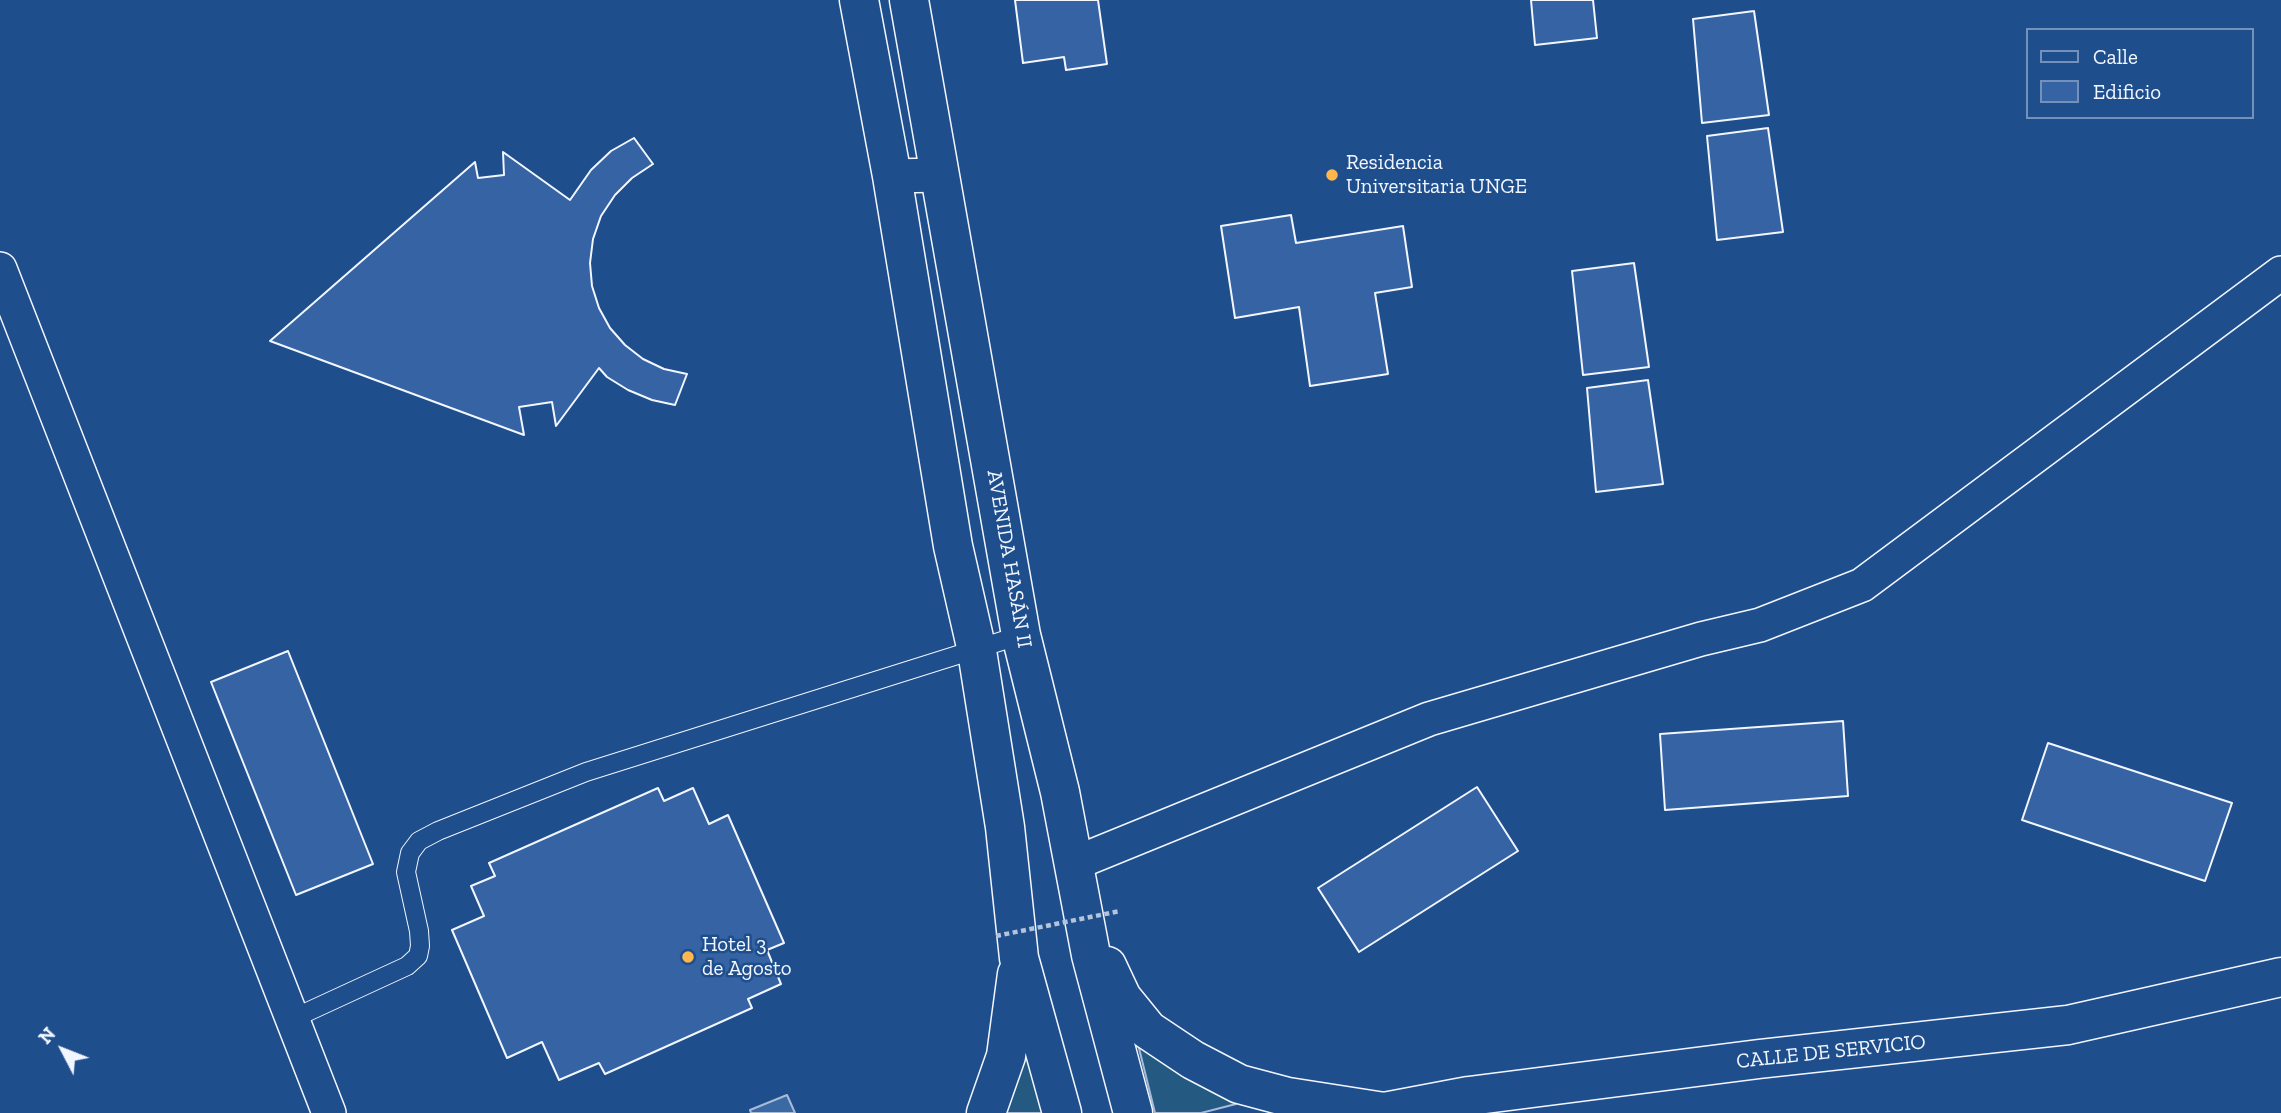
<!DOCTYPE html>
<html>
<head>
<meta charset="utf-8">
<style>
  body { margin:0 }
  #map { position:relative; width:2281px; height:1113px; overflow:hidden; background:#1f4e8c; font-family:"Zilla Slab",serif }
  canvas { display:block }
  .legend { position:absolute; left:2026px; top:28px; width:228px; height:91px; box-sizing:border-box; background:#1f4e8c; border:2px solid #7391ba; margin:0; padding:9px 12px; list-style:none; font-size:21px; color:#f2f6ff }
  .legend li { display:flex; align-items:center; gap:14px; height:35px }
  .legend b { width:35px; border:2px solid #7391ba }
  .north { position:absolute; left:28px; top:1015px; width:70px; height:70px; -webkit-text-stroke:5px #1f4e8c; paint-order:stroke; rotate:312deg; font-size:19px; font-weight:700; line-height:28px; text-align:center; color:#f2f6ff }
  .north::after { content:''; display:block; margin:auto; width:24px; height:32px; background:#f2f6ff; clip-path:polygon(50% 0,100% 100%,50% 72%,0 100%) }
</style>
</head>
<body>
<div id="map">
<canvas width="2281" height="1113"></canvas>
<ul class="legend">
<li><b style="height:9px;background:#1f4e8c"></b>Calle</li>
<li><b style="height:19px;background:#3563a3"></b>Edificio</li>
</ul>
<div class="north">N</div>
</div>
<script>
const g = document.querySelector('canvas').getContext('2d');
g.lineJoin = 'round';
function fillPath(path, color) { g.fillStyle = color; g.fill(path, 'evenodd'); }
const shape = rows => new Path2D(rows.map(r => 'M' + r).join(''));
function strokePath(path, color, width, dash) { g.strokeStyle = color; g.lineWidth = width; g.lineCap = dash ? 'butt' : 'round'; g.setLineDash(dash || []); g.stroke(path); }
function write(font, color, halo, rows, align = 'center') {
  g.font = font + ' "Zilla Slab",serif'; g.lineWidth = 5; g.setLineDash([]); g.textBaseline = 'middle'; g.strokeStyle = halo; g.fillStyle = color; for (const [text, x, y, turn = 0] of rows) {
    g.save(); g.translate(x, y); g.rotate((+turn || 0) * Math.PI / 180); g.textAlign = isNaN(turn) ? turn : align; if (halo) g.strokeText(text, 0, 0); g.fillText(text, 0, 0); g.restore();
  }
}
const green = shape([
  [1026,1016,1048,1113,997,1113,1026,1016],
  [1136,1036,1236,1104,1201,1113,1155,1113,1136,1036]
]);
const water = shape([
  [787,1095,795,1113,751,1113,750,1110,787,1095]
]);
const building = shape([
  [1015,0,1098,0,1107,64,1066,70,1064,57,1023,63,1015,0],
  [1531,0,1593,0,1597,38,1535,45,1531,0],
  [1754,11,1769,115,1702,123,1693,19,1754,11],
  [1768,128,1783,232,1717,240,1707,136,1768,128],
  [634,138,653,164,632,178,615,195,601,216,593,239,590,263,592,286,599,308,610,328,625,345,643,359,664,369,687,374,675,405,652,400,628,390,607,377,599,368,556,426,552,402,519,407,524,435,270,341,475,162,478,178,504,175,503,152,570,200,591,170,611,151,634,138],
  [1291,215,1296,243,1403,226,1412,287,1375,293,1388,374,1310,386,1299,307,1235,318,1221,226,1291,215],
  [1634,263,1649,367,1583,375,1572,271,1634,263],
  [1648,380,1663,484,1596,492,1587,388,1648,380],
  [288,651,373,864,296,895,211,682,288,651],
  [1843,721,1848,796,1665,810,1660,734,1843,721],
  [2048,743,2232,803,2205,881,2022,820,2048,743],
  [1477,787,1518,851,1359,952,1318,888,1477,787],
  [658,788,664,801,693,788,709,824,728,815,784,943,767,950,781,984,748,999,752,1008,605,1074,599,1063,559,1080,542,1042,507,1058,452,930,484,916,471,886,495,876,489,863,658,788]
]);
const service = shape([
  [292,1019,407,966,418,956,420,946,419,931,406,872,410,853,419,841,438,831,586,772,1021,635]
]);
const minor = shape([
  [892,176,940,175],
  [0,269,329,1113],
  [1073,864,1429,719,1701,639,1760,625,1862,585,2281,273]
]);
const tertiary = shape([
  [1379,1113,1469,1096,1759,1059,2068,1025,2281,977]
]);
const primary = shape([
  [859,0,892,176,953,546,977,651,1005,827,1019,958,1062,1113],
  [909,0,1021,635,1060,792,1091,955,1133,1113],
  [1107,966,1122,998,1148,1030,1193,1060,1239,1084,1288,1097,1384,1112],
  [986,1113,1006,1056,1017,974]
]);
const pathBridge = shape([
  [996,936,1120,911]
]);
const markers = [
  [1332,175,7,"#ffb74d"],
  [688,957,7,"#ffb74d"]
];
const poiNames = [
  ["Residencia",1346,163],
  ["Universitaria UNGE",1346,187],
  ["Hotel 3",702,945],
  ["de Agosto",702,969]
];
const streetNames = [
  ["AVENIDA HASÁN II",1009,559,80],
  ["CALLE DE SERVICIO",1831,1052,-6]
];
fillPath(green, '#245a82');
strokePath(green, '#a8bbd7', 2);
fillPath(water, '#3b69a3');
strokePath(water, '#a8bbd7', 2);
fillPath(building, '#3563a3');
strokePath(building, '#f2f6ff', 2);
strokePath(service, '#f2f6ff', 20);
strokePath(minor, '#f2f6ff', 36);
strokePath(tertiary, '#f2f6ff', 41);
strokePath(primary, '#f2f6ff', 41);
strokePath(service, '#1f4e8c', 18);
strokePath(minor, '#1f4e8c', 33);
strokePath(tertiary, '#1f4e8c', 38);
strokePath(primary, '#1f4e8c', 38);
strokePath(pathBridge, '#b3c4dc', 4.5, [5, 3.5]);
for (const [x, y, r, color] of markers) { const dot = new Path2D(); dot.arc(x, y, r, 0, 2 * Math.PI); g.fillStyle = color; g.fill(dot); strokePath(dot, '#1f4e8c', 2.5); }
write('21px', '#f2f6ff', '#1f4e8c', poiNames, 'left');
write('21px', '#f2f6ff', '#1f4e8c', streetNames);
</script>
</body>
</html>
